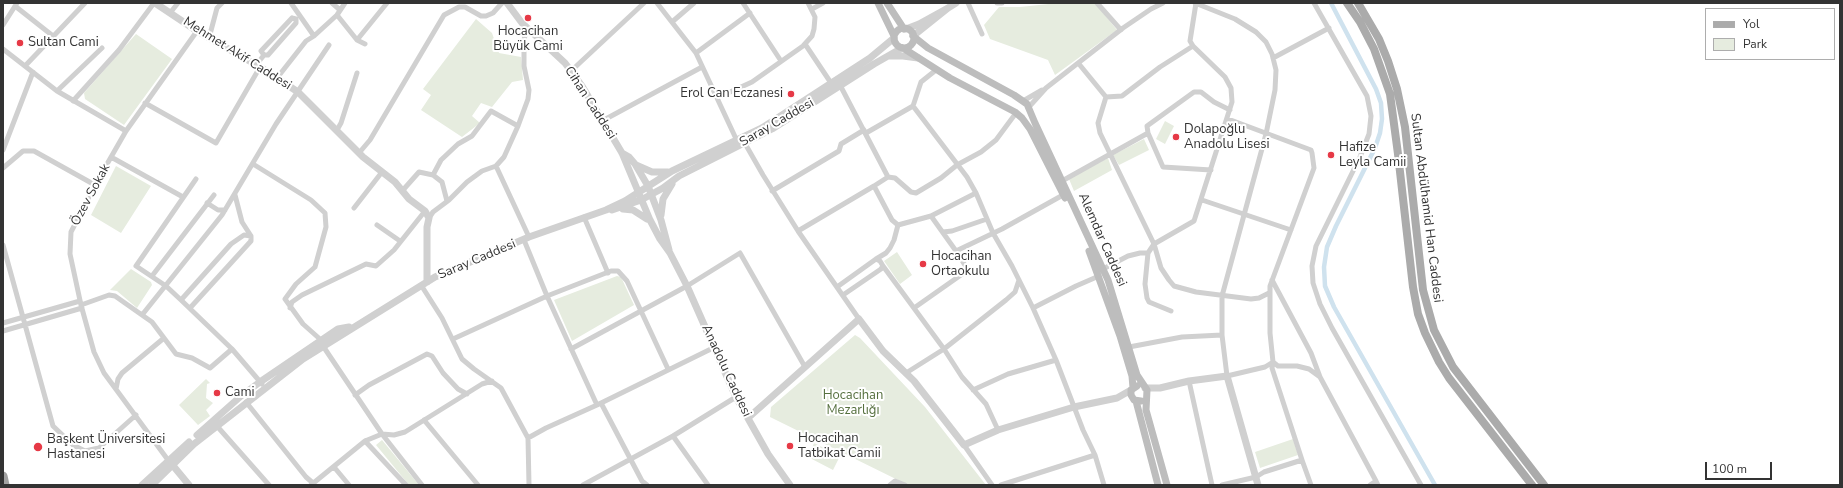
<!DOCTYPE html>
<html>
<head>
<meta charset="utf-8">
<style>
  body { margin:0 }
  #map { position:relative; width:1843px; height:488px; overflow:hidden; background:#fff; font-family:"Nunito Sans",sans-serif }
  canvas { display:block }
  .frame { position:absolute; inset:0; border:4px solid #333; pointer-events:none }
  .legend { position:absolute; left:1705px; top:8px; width:130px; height:52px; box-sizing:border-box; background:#fff; border:1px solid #adadad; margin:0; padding:5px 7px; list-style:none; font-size:12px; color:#333 }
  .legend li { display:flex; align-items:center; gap:8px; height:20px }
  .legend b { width:20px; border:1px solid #adadad }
  .scale { position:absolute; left:1705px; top:462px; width:67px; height:18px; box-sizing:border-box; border:2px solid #333; border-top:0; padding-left:5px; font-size:12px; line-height:14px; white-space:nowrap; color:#333; -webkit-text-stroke:3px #fff; paint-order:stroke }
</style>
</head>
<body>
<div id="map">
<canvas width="1843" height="488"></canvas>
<div class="frame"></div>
<ul class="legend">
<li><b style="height:5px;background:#ababab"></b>Yol</li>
<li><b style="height:11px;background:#e6ecdf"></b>Park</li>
</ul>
<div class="scale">100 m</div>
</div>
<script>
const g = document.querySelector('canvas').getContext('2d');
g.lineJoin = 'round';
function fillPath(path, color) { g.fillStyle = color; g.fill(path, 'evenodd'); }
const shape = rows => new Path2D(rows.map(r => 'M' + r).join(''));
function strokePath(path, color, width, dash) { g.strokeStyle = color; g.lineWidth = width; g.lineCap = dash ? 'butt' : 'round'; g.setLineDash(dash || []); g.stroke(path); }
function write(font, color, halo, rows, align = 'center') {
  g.font = font + ' "Nunito Sans",sans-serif'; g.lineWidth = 4; g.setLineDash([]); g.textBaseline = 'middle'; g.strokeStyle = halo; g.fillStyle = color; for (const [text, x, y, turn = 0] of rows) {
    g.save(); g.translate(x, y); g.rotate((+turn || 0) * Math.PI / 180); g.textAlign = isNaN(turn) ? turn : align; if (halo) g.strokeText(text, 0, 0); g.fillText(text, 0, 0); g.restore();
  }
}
const green = shape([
  [1058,3,1095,3,1117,30,1055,75,1048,60,990,39,984,25,999,7,1020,7],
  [476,19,492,33,499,53,521,57,523,80,512,82,492,107,481,103,472,116,480,123,462,137,421,110,431,95,423,89],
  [136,34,172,59,124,125,85,99,84,93],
  [1165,121,1174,126,1165,144,1156,139],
  [1144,139,1149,150,1119,165,1113,155],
  [1108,158,1112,170,1074,191,1069,179],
  [116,166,151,186,121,233,91,215],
  [897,252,912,275,900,284,884,261],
  [131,269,151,282,152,285,137,308,117,291,110,290],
  [617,276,621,277,634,305,572,341,554,300],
  [855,335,860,338,925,407,986,485,908,485,770,417,771,407],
  [206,379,210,383,207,384,206,398,213,403,206,410,210,416,198,425,179,405],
  [1293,439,1298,455,1260,468,1255,452],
  [382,440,419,485,409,485,376,445],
  [814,443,840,456,833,470,808,457]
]);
const canal = shape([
  [1331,3,1376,89,1381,103,1382,119,1380,133,1375,148,1336,226,1327,247,1324,267,1325,286,1334,307,1435,485]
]);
const minor = shape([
  [291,3,314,36],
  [332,3,340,10],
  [657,3,696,53,738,143],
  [743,3,781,61],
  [968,3,982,34],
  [997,3,1002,3],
  [1097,3,1121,30],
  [1195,3,1235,19,1256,32,1266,42,1272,54,1276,70,1275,90,1266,134,1222,296,1222,335,1227,376,1265,367,1273,362,1272,368,1302,460],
  [1196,3,1190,41,1193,46,1225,77,1231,88,1232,102,1194,221,1154,244,1161,268,1169,280,1174,286,1196,292,1251,299,1259,298,1269,293],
  [1314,3,1367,96,1371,116,1369,134,1360,157,1316,246,1312,266,1313,283,1320,304,1332,328,1421,485],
  [15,6,53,36],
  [812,9,823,3],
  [170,13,178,3],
  [337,15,357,40,365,44],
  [292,18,296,19,296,23,268,55,264,55,261,51,292,18],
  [672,22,694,3],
  [3,25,17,3],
  [197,31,126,131,95,185,71,232,70,254,81,305,109,295,115,296,142,315,222,215,276,124,329,45],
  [209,38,217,8,222,3],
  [357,40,387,3],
  [805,44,831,83],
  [3,49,57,91,126,131],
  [696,53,750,13],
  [1273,58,1329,28],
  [257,64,264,55],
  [1079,64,1106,97,1098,123,1100,133,1154,244,1148,253,1140,253,1128,256,1103,269],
  [25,66,85,3],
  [571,71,644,3],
  [277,78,306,41,314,36,337,15,345,3],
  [840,85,888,177],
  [57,91,102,48],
  [1106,97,1122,96,1160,67,1193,46],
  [717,98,752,82,803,46,812,36,814,29,815,17,808,3],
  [73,101,119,50,154,3],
  [1023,101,1042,90],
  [145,103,216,143,260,67],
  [913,106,967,177,976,193,993,233,1012,266,1033,308,1056,360,1083,430,1095,455,1104,485],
  [1028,108,1046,88,1123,28,1151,9,1163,3],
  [1228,119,1311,150,1312,153,1314,168,1270,286,1270,333,1273,362,1278,366,1297,366,1309,369,1320,377],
  [602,121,702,67],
  [337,130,341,123,357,73],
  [866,133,913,106,921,82,936,70],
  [1148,133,1163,167,1211,170],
  [743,140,763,175,798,231,859,319],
  [3,150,33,72],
  [359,153,370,140,444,15,459,7,465,7,481,16,486,16,493,13,502,3],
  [111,157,183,197],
  [253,164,311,200,325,213,326,227,315,267,296,284,285,299,303,324,321,340],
  [496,166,529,237],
  [3,168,23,151,34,151,95,185],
  [433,175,442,182,447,201],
  [196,179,136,266,166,286,181,300,232,349,262,384],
  [1062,181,1148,133,1147,126,1194,92,1201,92,1214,102,1230,110],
  [874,186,888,177,895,178,911,192,916,193,941,178,957,165,981,152,996,140,1016,113],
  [403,190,419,172,433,175,441,160,458,144,472,136,491,111,518,126],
  [772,191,839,151,841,144,864,130],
  [1202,200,1291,230],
  [207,203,218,210,225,210],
  [354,208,382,172],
  [931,216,976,193],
  [584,217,608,273],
  [429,218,433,212,449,200,467,182,482,171,496,166,504,157,518,126,528,99,529,90,524,66,524,39,528,28],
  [377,225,400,241],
  [798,231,874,186,892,220,898,225,931,216,956,251,1002,229,1063,195],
  [943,232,952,231,987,219],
  [524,240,547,296,597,405],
  [3,245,53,426,73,445,85,451,99,448,136,415],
  [1148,253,1145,284,1147,298,1149,302,1171,311],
  [876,259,886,253,890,248,894,240,898,225],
  [883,266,944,349,962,377,986,404,998,430],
  [152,276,214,195],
  [1272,280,1311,353,1320,377,1376,481],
  [421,285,442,318,462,359,474,369,501,388,528,438,546,428,597,405,713,348],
  [837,287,876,259,880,261,883,266,881,269,843,295],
  [181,300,231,244,244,235,251,236],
  [81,305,94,352,104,373,168,460],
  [190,308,251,241,251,236,242,222,235,195],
  [290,308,292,302,302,295,366,264,376,266,394,250,425,211],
  [914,308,968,270,956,251],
  [1033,308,1076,286,1099,276],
  [142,315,152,322,176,354,192,358,210,368,232,349],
  [3,323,80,301],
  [3,331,82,308],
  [453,339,547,296,611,271,618,271,627,281,668,369],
  [323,346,382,434,422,485],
  [1129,347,1182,337,1222,335],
  [571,349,687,286,740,253,805,367],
  [906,373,944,349,1006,300,1015,292,1019,280],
  [1189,381,1212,485],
  [116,389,118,379,122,373,164,338],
  [973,390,1008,374,1056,360],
  [355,395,369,385,427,354,432,356,443,373,458,389,467,394],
  [246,402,306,477,313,483],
  [601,403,642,481,647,485],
  [424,420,478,485],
  [216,425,269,485],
  [673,436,708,485],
  [528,438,529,485],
  [365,441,406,485],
  [964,445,992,485],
  [334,467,349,485],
  [311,485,365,441,382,434,394,435,405,432,482,384,492,381],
  [583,485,673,436,736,397],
  [890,485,895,481,905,485],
  [1001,485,1095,455],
  [1222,485,1256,477,1264,472,1302,460,1311,485],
  [1370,485,1376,481,1378,485]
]);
const tertiary = shape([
  [155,3,197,31,260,67,298,92,363,157,395,182,409,199,425,211,429,218,427,227,427,282],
  [507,3,522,23,565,63,582,86,622,153,650,220,660,239,670,253,687,286,736,397,768,454,790,485],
  [948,8,956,3],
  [906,29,919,24,948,8,913,36],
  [889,56,903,56,918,58],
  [622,153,629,157,635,164,648,186,661,220,669,250],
  [636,165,652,172,668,172],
  [623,209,633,210,647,219],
  [612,210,641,200,663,188,679,176,772,129,874,64,902,48],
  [661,215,663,199,672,184],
  [1145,388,1160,388,1189,381,1227,376,1258,485],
  [748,418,859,319,883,351,914,381,964,445,998,430,1074,407,1117,398,1131,390],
  [197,435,241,396,260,382,338,329,349,327],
  [170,462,189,485],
  [142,485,189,442],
  [152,485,194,444,303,359,435,277,529,237,606,210,625,201,672,171,762,128,776,119,870,58,894,38]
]);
const secondary = shape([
  [878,3,894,36],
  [887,3,904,29],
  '894 38a10 10 0 1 1 20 0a10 10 0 1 1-20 0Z',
  [913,36,928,48,1014,95,1027,104,1035,123,1108,280,1137,375,1147,390,1146,410,1167,485],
  [903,48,950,78,1015,112,1022,118,1030,129,1065,198],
  [1089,251,1120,336,1132,376,1133,388],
  [1137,386,1131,390,1131,395,1134,400,1141,401],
  [1136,401,1158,485]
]);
const primary = shape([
  [1347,3,1360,22,1374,49,1390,94,1398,154,1413,287,1418,314,1425,333,1439,362,1449,378,1532,485],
  [1358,3,1379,39,1388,61,1397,89,1405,127,1423,290,1434,330,1453,367,1544,485]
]);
const trunk = shape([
  [3,476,5,485]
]);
const markers = [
  [528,18,4,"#e63946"],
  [20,43,4,"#e63946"],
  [791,94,4,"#e63946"],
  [1176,137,4,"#e63946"],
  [1331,155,4,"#e63946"],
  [923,264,4,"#e63946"],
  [217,393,4,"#e63946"],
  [790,446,4,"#e63946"],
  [38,447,5,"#e63946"]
];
const poiNames = [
  ["Hocacihan",528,32,"center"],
  ["Büyük Cami",528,47,"center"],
  ["Sultan Cami",28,43],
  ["Erol Can Eczanesi",783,94,"right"],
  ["Dolapoğlu",1184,130],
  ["Anadolu Lisesi",1184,145],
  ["Hafize",1339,148],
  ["Leyla Camii",1339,163],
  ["Hocacihan",931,257],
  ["Ortaokulu",931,272],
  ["Cami",225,393],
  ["Hocacihan",798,439],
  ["Tatbikat Camii",798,454],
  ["Başkent Üniversitesi",47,440],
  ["Hastanesi",47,455]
];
const streetNames = [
  ["Mehmet Akif Caddesi",237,54,32],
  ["Cihan Caddesi",590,103,57],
  ["Saray Caddesi",777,123,-30],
  ["Özev Sokak",91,195,-62],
  ["Sultan Abdülhamid Han Caddesi",1426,208,83],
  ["Alemdar Caddesi",1102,240,66],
  ["Saray Caddesi",477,260,-23],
  ["Anadolu Caddesi",726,371,65]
];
const parkNames = [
  ["Hocacihan",853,396],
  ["Mezarlığı",853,411]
];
fillPath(green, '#e6ecdf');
strokePath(canal, '#cfe2ee', 4.5);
strokePath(minor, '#d0d0d0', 5);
strokePath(tertiary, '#d0d0d0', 7);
strokePath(secondary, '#bdbdbd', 7);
strokePath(primary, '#ababab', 8);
strokePath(trunk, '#a2a2a2', 9);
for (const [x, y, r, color] of markers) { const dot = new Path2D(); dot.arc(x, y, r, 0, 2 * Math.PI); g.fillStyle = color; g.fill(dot); strokePath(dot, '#fff', 1.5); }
write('13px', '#333', '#fff', poiNames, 'left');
write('13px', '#333', '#fff', streetNames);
write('13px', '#56703f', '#fff', parkNames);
</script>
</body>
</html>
